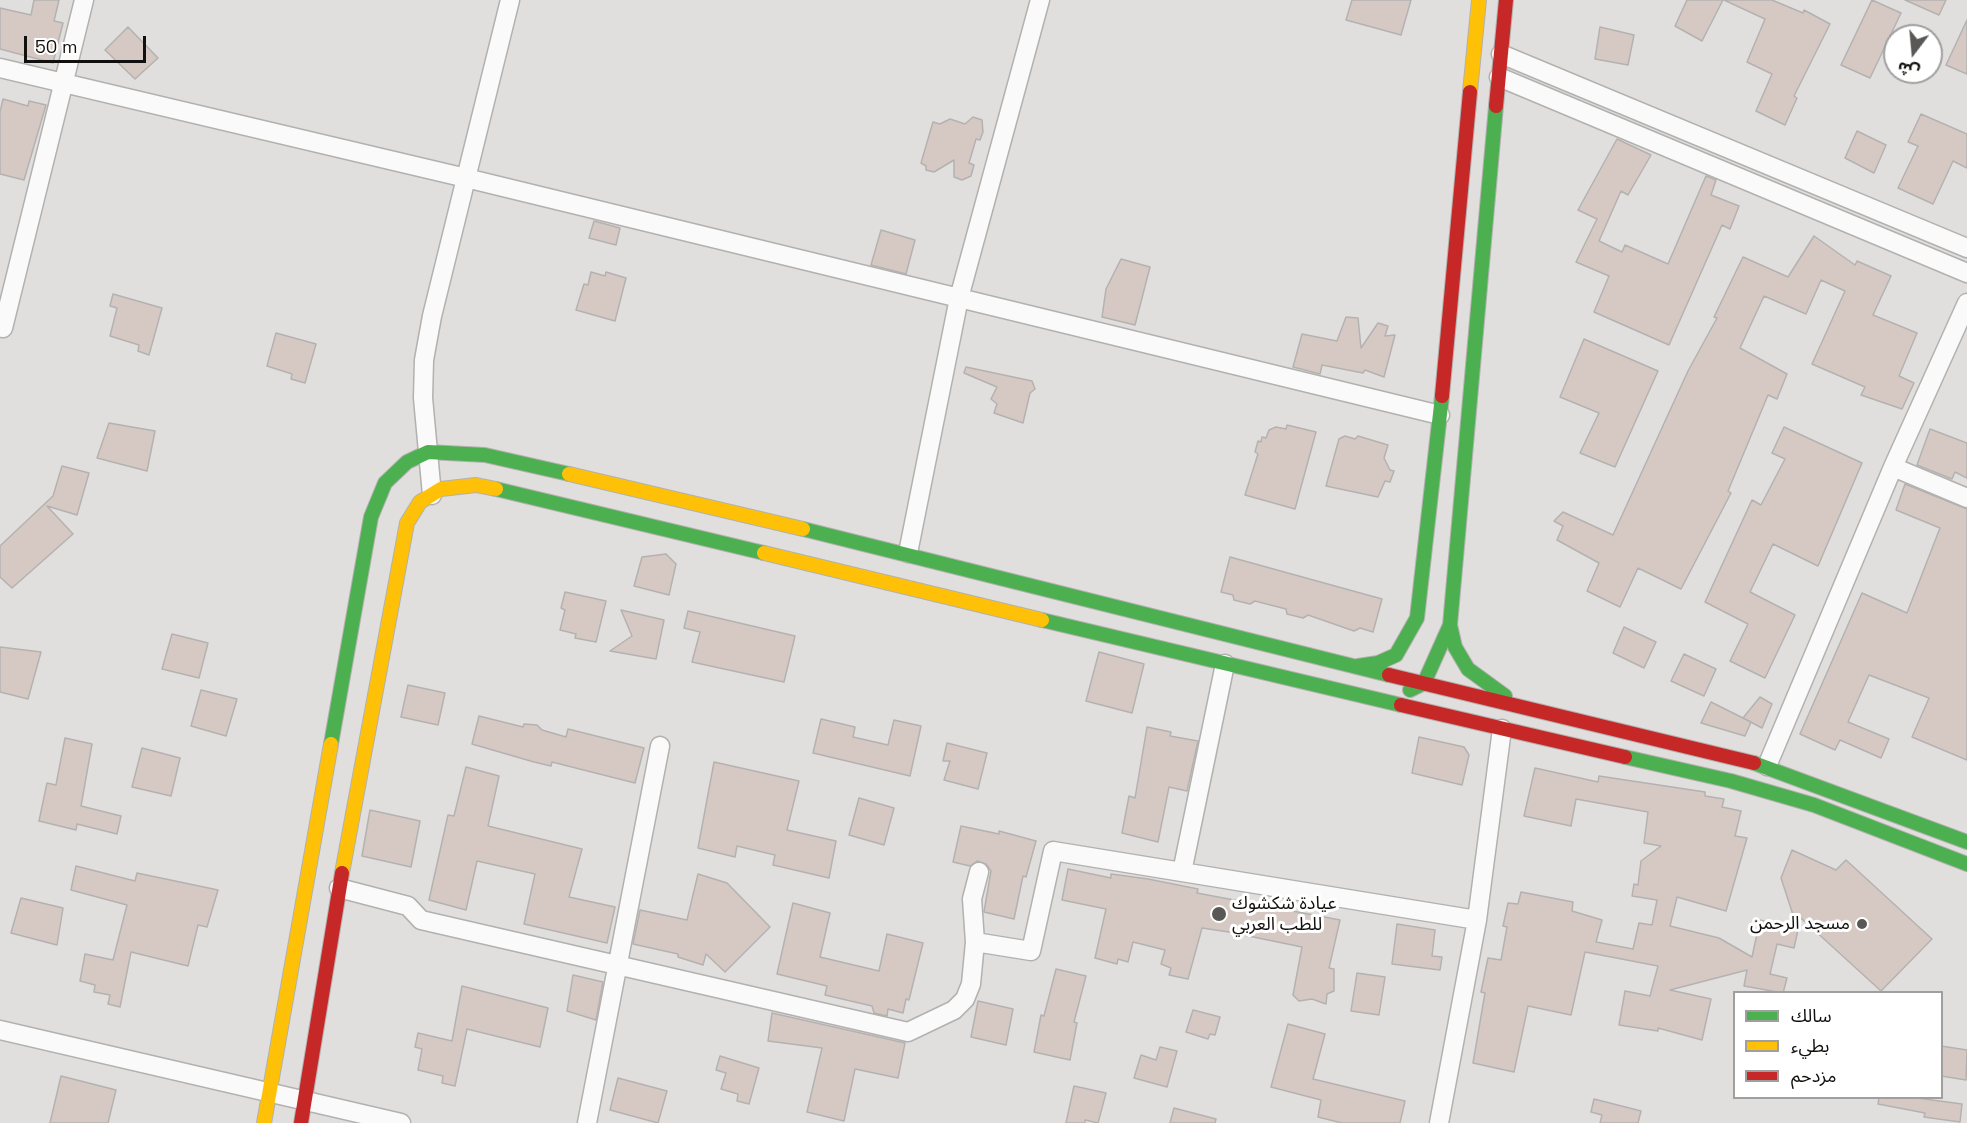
<!DOCTYPE html>
<html>
<head>
<meta charset="utf-8">
<style>
  body { margin:0 }
  #map { position:relative; width:1967px; height:1123px; overflow:hidden; background:#e1dfdd; font-family:"Space Grotesk","Noto Sans Arabic",sans-serif }
  canvas { display:block }
  .legend { position:absolute; left:1733px; top:991px; width:210px; height:108px; box-sizing:border-box; background:#fff; border:2px solid #a09f9f; margin:0; padding:8px 10px; list-style:none; font-size:18px; color:#11100e }
  .legend li { display:flex; align-items:center; gap:12px; height:30px }
  .legend b { width:30px; border:2px solid #a09f9f }
  .north { position:absolute; left:1883px; top:24px; width:60px; height:60px; box-sizing:border-box; background:#fff; border:2px solid #a09f9f; border-radius:50%; rotate:196deg; font-size:16px; font-weight:700; line-height:24px; text-align:center; color:#11100e }
  .north::after { content:''; display:block; margin:auto; width:21px; height:27px; background:#5a5856; clip-path:polygon(50% 0,100% 100%,50% 72%,0 100%) }
  .scale { position:absolute; left:24px; top:36px; width:122px; height:27px; box-sizing:border-box; border:3px solid #11100e; border-top:0; padding-left:8px; font-size:18px; line-height:21px; white-space:nowrap; color:#11100e; -webkit-text-stroke:4px #fff; paint-order:stroke }
</style>
</head>
<body>
<div id="map">
<canvas width="1967" height="1123"></canvas>
<ul class="legend">
<li><b style="height:8px;background:#4caf50"></b>سالك</li>
<li><b style="height:8px;background:#ffc107"></b>بطيء</li>
<li><b style="height:8px;background:#c62828"></b>مزدحم</li>
</ul>
<div class="north">ش</div>
<div class="scale">50 m</div>
</div>
<script>
const g = document.querySelector('canvas').getContext('2d');
g.lineJoin = 'round';
function fillPath(path, color) { g.fillStyle = color; g.fill(path, 'evenodd'); }
const shape = rows => new Path2D(rows.map(r => 'M' + r).join(''));
function strokePath(path, color, width, dash) { g.strokeStyle = color; g.lineWidth = width; g.lineCap = dash ? 'butt' : 'round'; g.setLineDash(dash || []); g.stroke(path); }
function write(font, color, halo, rows, align = 'center') {
  g.font = font + ' "Space Grotesk","Noto Sans Arabic",sans-serif'; g.lineWidth = 6; g.setLineDash([]); g.textBaseline = 'middle'; g.strokeStyle = halo; g.fillStyle = color; for (const [text, x, y, turn = 0] of rows) {
    g.save(); g.translate(x, y); g.rotate((+turn || 0) * Math.PI / 180); g.textAlign = isNaN(turn) ? turn : align; if (halo) g.strokeText(text, 0, 0); g.fillText(text, 0, 0); g.restore();
  }
}
const building = shape([
  [34,0,59,0,54,21,63,23,53,63,0,49,0,8,31,15,34,0],
  [1352,0,1411,0,1401,35,1346,20,1352,0],
  [1687,0,1723,0,1702,41,1675,26,1687,0],
  [1724,0,1772,0,1803,13,1804,10,1830,24,1794,96,1797,98,1785,125,1756,111,1772,74,1747,62,1765,19,1724,0],
  [1872,0,1901,13,1870,78,1841,65,1872,0],
  [1905,0,1946,0,1939,15,1905,0],
  [1967,20,1967,74,1946,65,1967,20],
  [128,27,158,58,135,79,105,50,128,27],
  [1600,27,1634,35,1628,65,1595,59,1600,27],
  [3,99,28,106,29,101,46,105,24,180,0,174,0,112,3,99],
  [1921,114,1967,134,1967,168,1953,161,1933,204,1898,188,1918,146,1908,142,1921,114],
  [973,117,982,120,983,132,980,140,976,139,969,163,974,165,971,176,962,180,954,177,954,160,934,172,926,170,926,166,921,163,933,122,940,124,950,119,965,124,973,117],
  [1857,131,1886,145,1874,173,1845,158,1857,131],
  [1617,139,1651,155,1628,195,1621,191,1599,241,1622,252,1625,245,1668,264,1706,176,1716,180,1711,195,1739,206,1730,229,1722,225,1669,345,1594,312,1609,276,1576,262,1597,219,1578,210,1617,139],
  [594,221,620,228,616,245,589,238,594,221],
  [881,230,915,240,906,274,871,265,881,230],
  [1814,236,1855,265,1857,261,1891,276,1873,315,1917,333,1899,376,1914,383,1902,409,1861,395,1865,387,1812,364,1845,291,1821,280,1806,314,1764,296,1740,348,1787,374,1777,399,1768,395,1728,491,1731,493,1681,589,1638,568,1620,607,1587,591,1599,563,1557,540,1563,526,1554,521,1563,512,1613,535,1688,371,1717,318,1714,317,1743,257,1788,277,1814,236],
  [1121,259,1150,267,1135,325,1102,317,1106,289,1121,259],
  [591,272,605,276,606,272,626,278,615,321,576,310,584,284,588,285,591,272],
  [113,294,162,308,149,355,138,351,139,345,110,336,117,308,110,306,113,294],
  [1346,317,1358,318,1361,348,1378,323,1388,326,1385,336,1395,335,1384,377,1365,370,1363,373,1322,365,1320,374,1293,367,1302,334,1337,341,1346,317],
  [276,333,316,344,305,383,291,379,292,374,267,366,276,333],
  [1584,339,1658,371,1615,467,1580,453,1599,413,1560,397,1584,339],
  [966,367,1032,381,1035,389,1030,393,1023,423,994,413,997,404,991,399,997,387,964,373,966,367],
  [109,423,155,431,147,471,97,458,109,423],
  [1287,425,1316,432,1295,509,1245,495,1258,454,1255,452,1258,441,1261,442,1262,437,1266,438,1269,430,1276,427,1286,429,1287,425],
  [1784,427,1862,463,1818,566,1773,544,1750,592,1795,615,1765,678,1730,661,1748,624,1705,602,1752,500,1761,505,1785,459,1772,453,1784,427],
  [1930,429,1967,443,1967,478,1955,472,1952,479,1917,465,1930,429],
  [1345,436,1355,439,1358,436,1388,445,1384,458,1390,470,1394,471,1390,482,1385,481,1378,497,1326,486,1339,439,1345,436],
  [62,466,89,473,77,515,47,506,73,534,12,588,0,577,0,546,53,496,62,466],
  [1905,484,1967,509,1967,760,1912,737,1929,698,1869,675,1848,722,1889,739,1881,758,1840,740,1835,750,1800,734,1862,593,1907,613,1940,528,1896,510,1905,484],
  [666,554,676,564,669,595,634,586,642,557,666,554],
  [1230,557,1382,599,1373,632,1360,628,1354,631,1308,615,1303,618,1287,614,1286,609,1255,601,1250,604,1234,600,1233,595,1221,592,1230,557],
  [565,592,606,601,596,642,575,638,576,634,560,630,565,610,561,608,565,592],
  [621,610,664,620,656,659,610,651,632,636,621,610],
  [688,611,795,636,784,682,692,662,700,632,684,628,688,611],
  [1624,627,1656,642,1644,668,1613,653,1624,627],
  [172,634,208,643,199,678,162,669,172,634],
  [0,647,41,652,28,699,0,692,0,647],
  [1099,652,1144,664,1132,713,1086,701,1099,652],
  [1684,654,1716,669,1704,696,1671,681,1684,654],
  [408,685,445,693,438,725,401,717,408,685],
  [201,690,237,699,226,736,191,726,201,690],
  [1760,697,1772,704,1762,728,1743,718,1760,697],
  [1711,702,1751,722,1745,736,1701,723,1711,702],
  [479,716,523,727,524,724,537,725,542,730,566,737,568,729,644,748,635,783,552,762,551,766,534,762,472,744,479,716],
  [821,719,855,727,853,737,888,745,894,720,921,726,910,776,813,753,821,719],
  [1147,727,1171,732,1170,736,1198,741,1187,791,1169,787,1158,842,1122,833,1129,796,1135,798,1147,727],
  [1419,737,1464,747,1469,755,1462,785,1412,773,1419,737],
  [65,738,92,744,81,806,121,816,117,834,77,824,76,830,39,821,47,783,56,785,65,738],
  [947,743,987,753,978,789,944,780,950,761,943,761,947,743],
  [142,748,180,758,171,796,132,787,142,748],
  [714,762,799,781,787,830,836,841,829,878,773,865,775,855,737,846,735,857,698,848,714,762],
  [466,767,499,776,488,826,582,849,569,897,615,907,607,943,524,924,535,874,477,861,466,910,429,900,448,815,454,816,466,767],
  [1535,768,1598,782,1599,776,1705,792,1705,796,1724,799,1722,807,1741,811,1735,836,1747,838,1726,911,1677,897,1670,926,1719,938,1752,957,1760,920,1798,930,1794,948,1777,944,1770,974,1787,978,1783,993,1744,986,1747,970,1670,990,1711,999,1702,1040,1658,1028,1658,1031,1619,1025,1625,991,1650,996,1658,966,1585,952,1571,1015,1528,1006,1514,1072,1473,1063,1485,993,1481,992,1488,958,1501,960,1507,927,1503,926,1508,903,1518,904,1521,892,1573,902,1572,911,1602,920,1596,942,1633,949,1639,923,1652,925,1657,900,1632,896,1634,884,1638,885,1641,861,1661,846,1644,843,1648,812,1576,799,1571,826,1524,816,1535,768],
  [859,798,894,808,884,845,849,835,859,798],
  [370,810,420,821,411,867,362,856,370,810],
  [961,826,999,834,999,831,1036,841,1026,877,1023,876,1014,919,984,912,991,871,986,864,977,861,970,866,953,862,961,826],
  [1792,850,1836,870,1846,860,1932,939,1881,991,1801,918,1798,930,1781,878,1792,850],
  [76,866,135,881,137,873,218,890,207,927,198,925,188,966,131,952,120,1007,108,1004,110,995,94,992,95,985,80,981,85,954,113,960,127,905,71,890,76,866],
  [1068,869,1111,878,1111,874,1148,879,1198,889,1197,893,1340,920,1329,968,1334,969,1334,991,1327,994,1326,1004,1312,999,1299,1001,1293,995,1302,947,1229,932,1202,928,1188,979,1169,975,1171,968,1161,964,1165,950,1133,942,1128,962,1118,959,1117,964,1095,958,1106,909,1062,900,1068,869],
  [698,874,727,883,770,927,725,972,706,954,703,965,678,957,678,954,633,944,640,910,687,920,698,874],
  [21,898,63,908,57,945,11,933,21,898],
  [793,903,830,913,820,957,879,971,887,934,923,943,909,1000,906,999,903,1013,888,1009,887,1016,874,1013,872,1006,825,995,827,986,777,974,793,903],
  [1397,924,1435,930,1432,956,1442,957,1440,970,1392,964,1397,924],
  [1056,969,1086,976,1074,1022,1077,1023,1070,1060,1034,1052,1041,1015,1044,1016,1056,969],
  [1357,973,1385,977,1379,1015,1351,1011,1357,973],
  [573,975,603,982,596,1020,567,1011,573,975],
  [462,986,548,1008,540,1047,467,1029,455,1086,442,1083,443,1076,418,1070,422,1049,415,1047,418,1033,452,1041,462,986],
  [978,1001,1013,1009,1006,1045,971,1037,978,1001],
  [1193,1010,1220,1017,1215,1035,1210,1034,1208,1039,1186,1032,1193,1010],
  [772,1013,905,1043,898,1078,855,1069,844,1121,807,1112,822,1048,768,1041,772,1013],
  [1288,1024,1325,1034,1313,1079,1405,1101,1400,1123,1342,1123,1318,1117,1321,1100,1271,1087,1288,1024],
  [1941,1046,1967,1050,1966,1080,1941,1076,1941,1046],
  [1160,1047,1177,1051,1167,1087,1134,1078,1141,1055,1156,1060,1160,1047],
  [720,1056,759,1068,749,1104,737,1101,738,1094,721,1089,726,1073,716,1070,720,1056],
  [61,1076,116,1090,108,1123,50,1123,61,1076],
  [618,1078,667,1091,658,1123,610,1110,618,1078],
  [1074,1086,1106,1093,1098,1123,1085,1120,1085,1123,1066,1123,1074,1086],
  [1879,1098,1917,1098,1962,1104,1960,1122,1924,1117,1925,1113,1878,1104,1879,1098],
  [1594,1099,1641,1111,1638,1123,1600,1123,1602,1115,1591,1112,1594,1099],
  [1174,1108,1216,1119,1215,1123,1170,1123,1174,1108]
]);
const street = shape([
  [1501,54,1967,248],
  [0,68,466,178,1440,415],
  [1499,77,1967,273],
  [3,328,84,0],
  [1893,467,1967,498],
  [432,495,423,398,424,360,432,316,510,0],
  [908,553,959,298,1040,0],
  [1767,766,1893,467,1967,303],
  [1182,872,1225,664],
  [339,888,408,906,421,920,908,1032,954,1010,965,999,971,984,975,942,1031,951,1053,851,1477,920],
  [975,942,972,899,979,872],
  [0,1030,401,1123],
  [587,1123,660,746],
  [1439,1123,1477,920,1502,729]
]);
const fast = shape([
  [1496,106,1450,625,1455,647,1468,669,1505,696],
  [496,489,764,553],
  [803,529,1389,675],
  [1042,620,1401,705],
  [1358,666,1378,663,1396,655,1417,618,1442,396],
  [1410,690,1424,683,1450,625],
  [331,744,371,517,385,483,407,462,428,452,485,455,569,474],
  [1625,757,1731,781,1814,805,1967,864],
  [1754,763,1967,842]
]);
const slow = shape([
  [1470,92,1479,0],
  [569,474,803,529],
  [764,553,1042,620],
  [342,873,407,523,420,502,441,489,476,485,496,489],
  [264,1123,331,744]
]);
const jam = shape([
  [1496,106,1506,0],
  [1442,396,1470,92],
  [1389,675,1754,763],
  [1401,705,1625,757],
  [301,1123,342,873]
]);
const markers = [
  [1219,914,8,"#5a5856"],
  [1862,924,6,"#5a5856"]
];
const poiNames = [
  ["عيادة شكشوك",1232,904],
  ["للطب العربي",1232,925],
  ["مسجد الرحمن",1850,924,"right"]
];
fillPath(building, '#d6c9c4');
strokePath(building, '#b4b2b1', 1.5);
strokePath(street, '#b2b1af', 21);
strokePath(fast, '#b2b1af', 16);
strokePath(slow, '#b2b1af', 16);
strokePath(jam, '#b2b1af', 16);
strokePath(street, '#fafafa', 18);
strokePath(fast, '#4caf50', 14);
strokePath(slow, '#ffc107', 14);
strokePath(jam, '#c62828', 14);
for (const [x, y, r, color] of markers) { const dot = new Path2D(); dot.arc(x, y, r, 0, 2 * Math.PI); g.fillStyle = color; g.fill(dot); strokePath(dot, '#fff', 2); }
write('18px', '#11100e', '#fff', poiNames, 'left');
</script>
</body>
</html>
